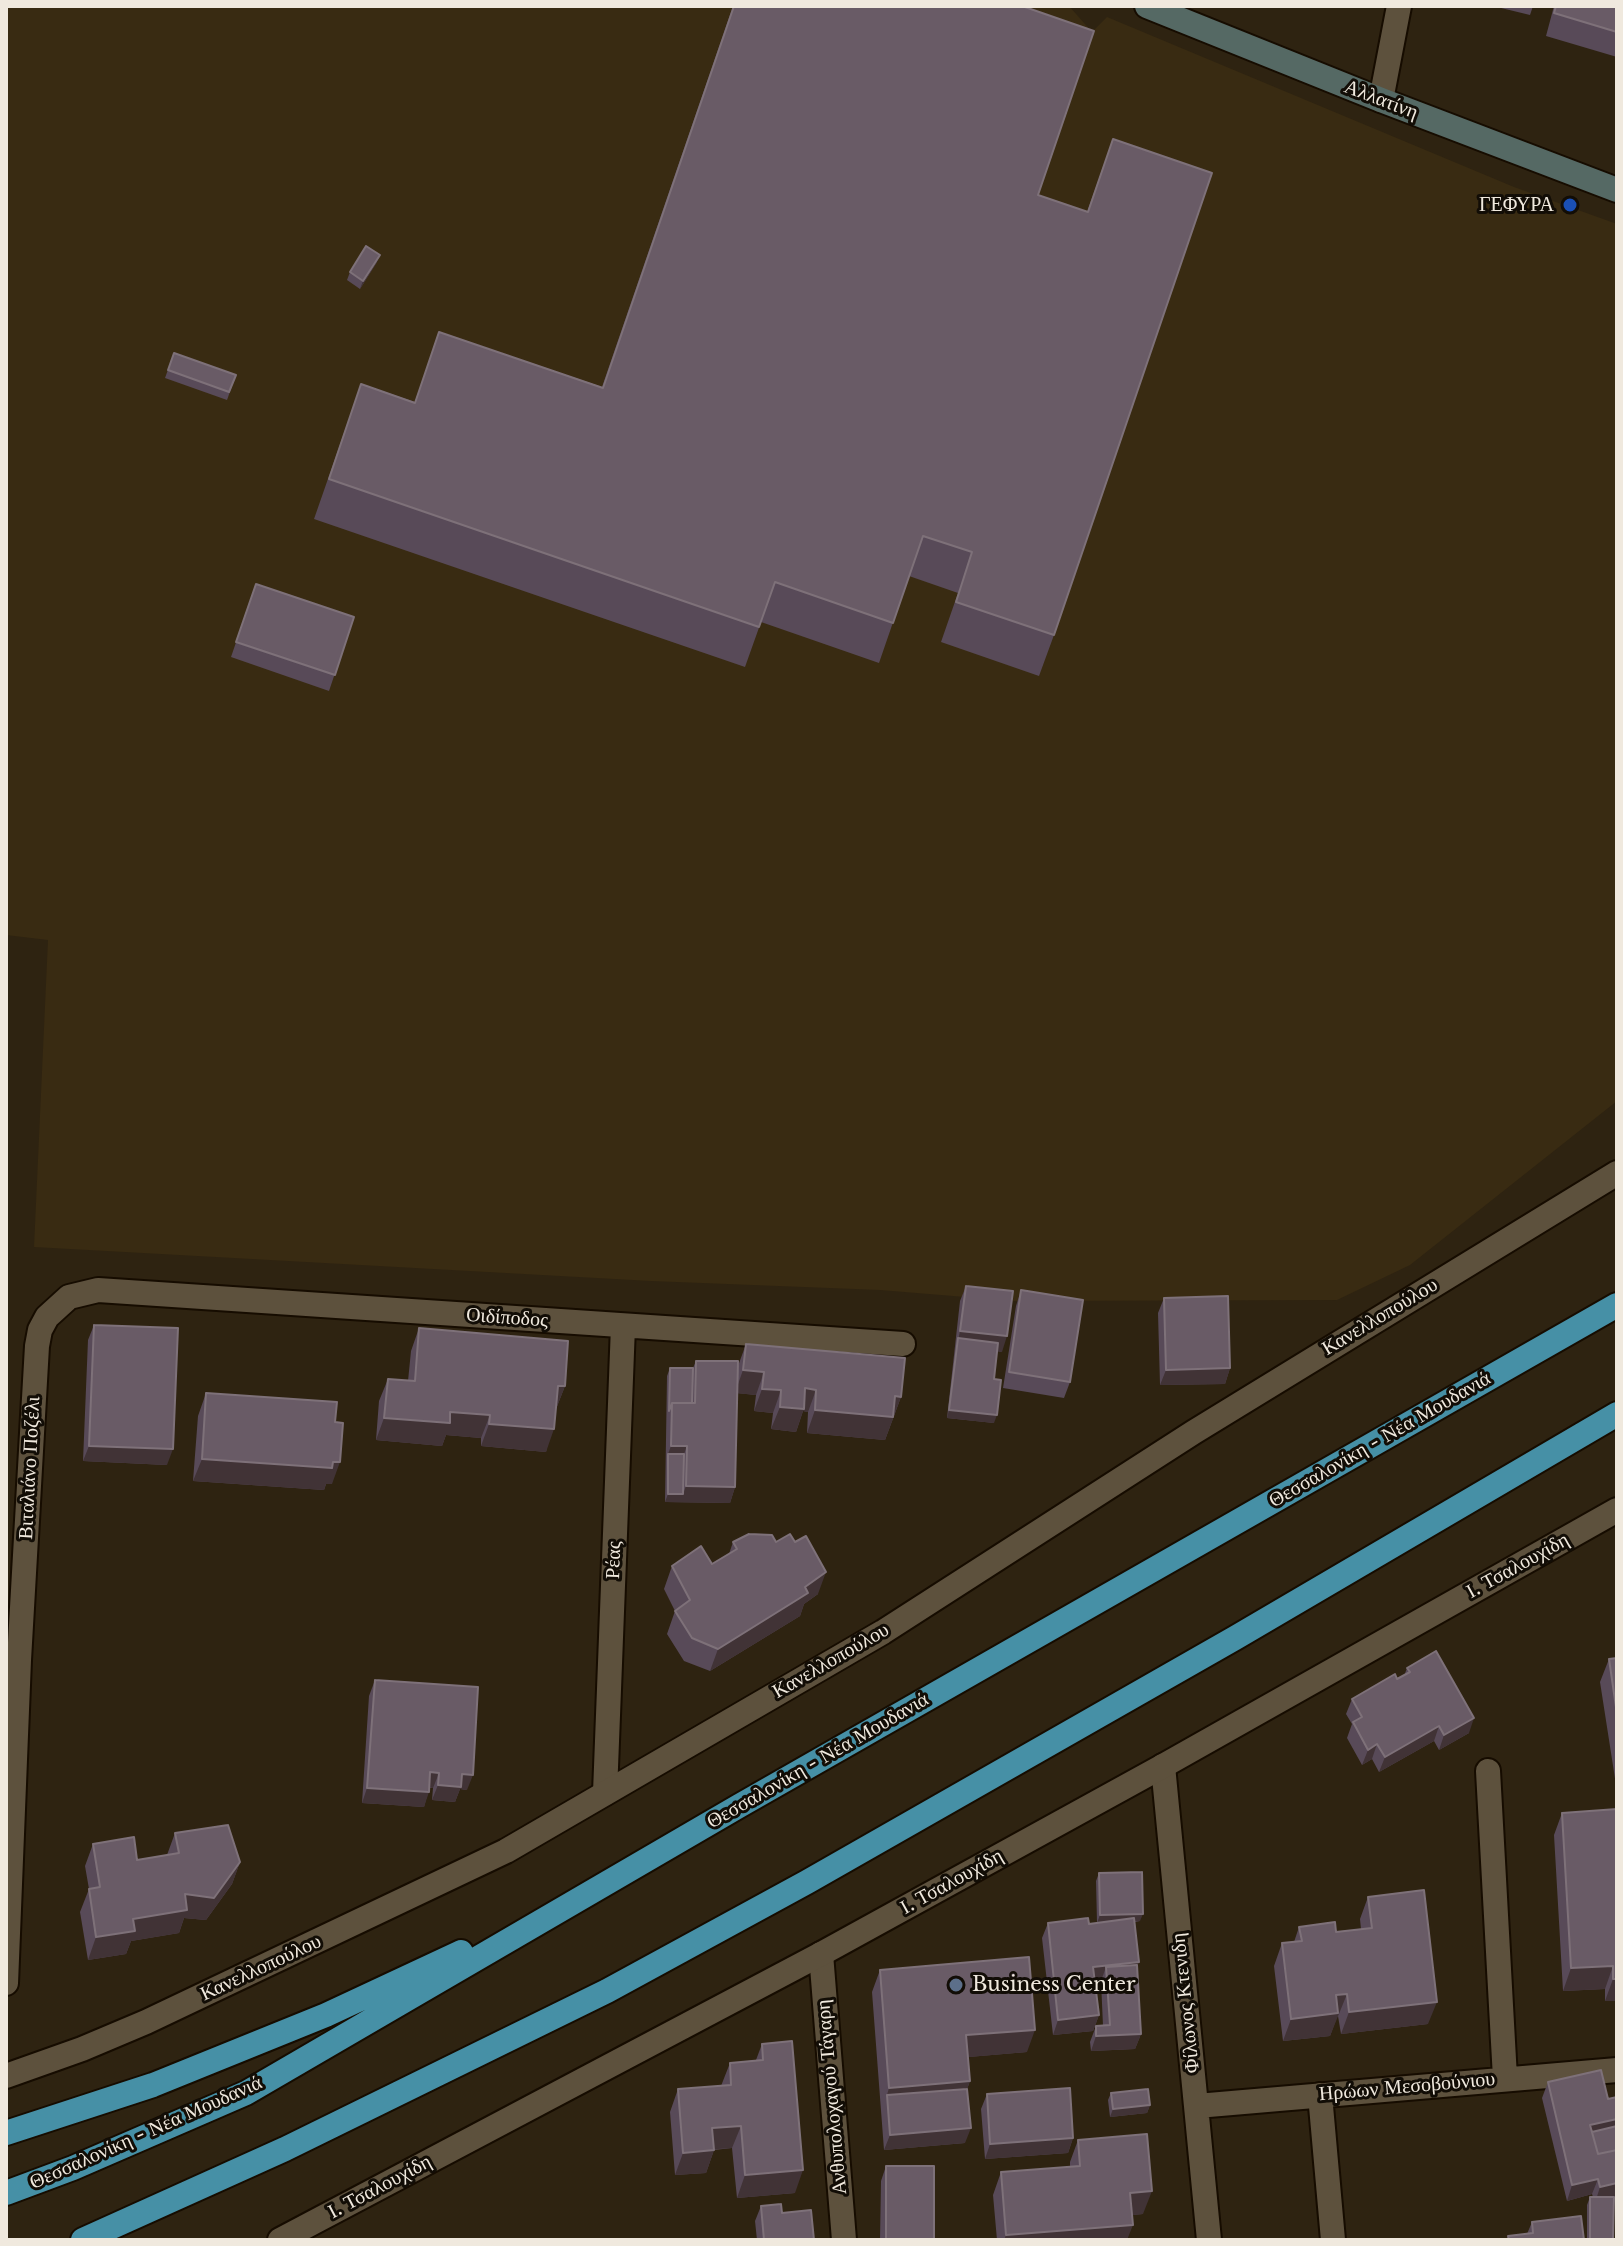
<!DOCTYPE html>
<html>
<head>
<meta charset="utf-8">
<style>
  body { margin:0 }
  #map { position:relative; width:1623px; height:2246px; overflow:hidden; background:#2e2311; font-family:"Libre Baskerville",serif }
  canvas { display:block }
  .frame { position:absolute; inset:0; border:8px solid #f0e9de; pointer-events:none }
</style>
</head>
<body>
<div id="map">
<canvas width="1623" height="2246"></canvas>
<div class="frame"></div>
</div>
<script>
const g = document.querySelector('canvas').getContext('2d');
g.lineJoin = 'round';
function fillPath(path, color) { g.fillStyle = color; g.fill(path, 'evenodd'); }
const shape = rows => new Path2D(rows.map(r => 'M' + r).join(''));
function strokePath(path, color, width, dash) { g.strokeStyle = color; g.lineWidth = width; g.lineCap = dash ? 'butt' : 'round'; g.setLineDash(dash || []); g.stroke(path); }
function write(font, color, halo, rows, align = 'center') {
  g.font = font + ' "Libre Baskerville",serif'; g.lineWidth = 6; g.setLineDash([]); g.textBaseline = 'middle'; g.strokeStyle = halo; g.fillStyle = color; for (const [text, x, y, turn = 0] of rows) {
    g.save(); g.translate(x, y); g.rotate((+turn || 0) * Math.PI / 180); g.textAlign = isNaN(turn) ? turn : align; if (halo) g.strokeText(text, 0, 0); g.fillText(text, 0, 0); g.restore();
  }
}
const built = shape([
  [6,6,1069,6,1092,32,1107,17,1514,187,1617,224,1617,1101,1410,1265,1337,1300,1014,1301,880,1290,651,1281,34,1247,48,940,6,935]
]);
const minor = shape([
  [1381,100,1399,6],
  [1163,1766,1209,2240],
  [1488,1771,1505,2078],
  [605,1793,623,1326],
  [821,1954,844,2240],
  [6,1983,19,1660,37,1346,40,1330,47,1317,69,1297,98,1290,903,1344],
  [1320,2095,1333,2240],
  [1197,2106,1617,2070]
]);
const tertiary = shape([
  [6,2076,82,2049,146,2022,506,1851,883,1632,1194,1432,1617,1173],
  [280,2240,821,1954,1163,1766,1617,1510]
]);
const secondary = shape([
  [1147,6,1381,100,1617,190]
]);
const trunk = shape([
  [6,2133,153,2085,326,2015,461,1952],
  [6,2193,73,2168,246,2093,739,1806,1617,1305],
  [83,2240,285,2149,607,1991,807,1882,1235,1638,1617,1414]
]);
const wall = shape([
  [733,6,1022,6,1038,195,1087,212,1113,139,1054,635,1039,676,941,642,958,593,909,576,879,663,761,622,745,667,314,519,361,384,415,402,439,332,602,387],
  [1493,6,1533,6,1530,15],
  [1554,6,1617,6,1617,57,1546,36],
  [377,262,360,289,347,280,350,272],
  [174,353,236,375,227,400,165,378],
  [256,584,354,617,329,691,231,657],
  [966,1286,1002,1352,997,1351,994,1379,994,1423,947,1418,960,1301],
  [1021,1290,1070,1382,1064,1398,1003,1388,1016,1306],
  [1164,1298,1230,1368,1225,1384,1160,1385,1158,1313],
  [94,1325,167,1465,83,1461,88,1340],
  [419,1328,565,1386,556,1409,546,1452,481,1446,481,1438,446,1435,442,1446,376,1440,379,1401,388,1379,408,1381,411,1351],
  [746,1344,901,1397,885,1440,807,1433,808,1412,803,1411,796,1432,771,1429,773,1413,754,1411,756,1395,737,1393,735,1487,730,1503,665,1502,667,1376,670,1368,693,1368,696,1361,738,1366],
  [206,1393,335,1422,332,1484,326,1484,324,1490,193,1481,198,1416],
  [733,1542,776,1542,818,1594,804,1604,800,1616,710,1671,684,1661,667,1634,675,1611,664,1589,672,1566,712,1564,729,1554],
  [1617,1658,1617,1784,1616,1785,1600,1682,1609,1659],
  [1407,1668,1469,1733,1439,1750,1434,1741,1379,1772,1372,1759,1362,1765,1347,1738,1352,1724,1346,1714,1352,1699,1404,1676],
  [375,1680,467,1790,460,1789,455,1802,432,1800,433,1788,429,1788,424,1807,362,1803,369,1696],
  [1617,1809,1617,2001,1605,2001,1605,1989,1563,1991,1554,1835,1562,1813],
  [175,1833,240,1862,232,1884,206,1920,184,1918,179,1933,131,1941,126,1954,88,1960,80,1912,89,1889,85,1866,93,1844,137,1860,167,1855],
  [1099,1873,1140,1921,1135,1922,1141,2034,1135,2049,1091,2051,1090,2042,1096,2026,1103,2026,1101,1981,1095,1981,1099,2015,1093,2031,1053,2035,1042,1938,1048,1923,1089,1924,1097,1923,1096,1881],
  [1368,1897,1428,2024,1341,2034,1338,2016,1337,2017,1330,2036,1283,2041,1274,1966,1282,1943,1294,1942,1299,1927,1336,1932,1361,1929,1360,1919],
  [880,1970,1027,2052,968,2057,970,2081,967,2089,965,2143,884,2150,872,1992],
  [762,2044,795,2193,737,2198,732,2148,714,2150,706,2173,675,2175,670,2112,678,2089,721,2086,730,2063,756,2060],
  [1548,2082,1614,2198,1613,2240,1587,2240,1587,2205,1590,2197,1593,2197,1592,2194,1567,2201,1542,2098],
  [1111,2093,1150,2105,1147,2113,1110,2117,1108,2100],
  [987,2094,1073,2138,1068,2153,985,2159,981,2109],
  [1078,2140,1143,2214,1132,2215,1127,2240,997,2240,993,2195,1001,2172,1070,2167,1070,2162],
  [886,2166,934,2240,880,2240,881,2181],
  [761,2206,782,2213,814,2240,757,2240,755,2221],
  [1532,2222,1584,2240,1507,2240,1508,2236,1527,2234]
]);
const shadedWall = shape([
  [380,255,377,262,360,289,363,281],
  [960,1331,1007,1336,1002,1352,957,1346],
  [1230,1368,1225,1384,1160,1385,1166,1370],
  [743,1370,764,1372,756,1395,735,1393],
  [558,1386,565,1386,556,1409,550,1408],
  [805,1388,816,1390,808,1412,803,1411,796,1432,771,1429,780,1407],
  [762,1389,781,1390,773,1413,754,1411],
  [895,1396,901,1397,885,1440,807,1433,815,1410],
  [949,1410,997,1415,994,1423,947,1418],
  [450,1412,490,1415,481,1438,446,1435,442,1446,376,1440,384,1418],
  [489,1424,554,1429,546,1452,481,1446],
  [89,1446,173,1449,167,1465,83,1461],
  [671,1446,687,1446,681,1462,668,1454],
  [202,1459,333,1462,340,1462,332,1484,326,1484,324,1490,193,1481],
  [686,1486,735,1487,730,1503,665,1502,668,1494,683,1494],
  [826,1572,818,1594,804,1604,800,1616,710,1671,718,1649],
  [1474,1718,1469,1733,1439,1750,1444,1735],
  [1439,1726,1434,1741,1379,1772,1385,1757],
  [1377,1744,1372,1759,1362,1765,1368,1750],
  [430,1772,439,1773,433,1788,425,1787],
  [462,1774,473,1775,467,1790,460,1789,455,1802,432,1800,438,1785],
  [367,1788,429,1792,424,1807,362,1803],
  [240,1862,232,1884,206,1920,184,1918,179,1933,131,1941,126,1954,88,1960,96,1937,185,1894],
  [1143,1914,1140,1921,1097,1923,1100,1915],
  [1139,1962,1133,1977,1106,1967,1101,1981,1088,1982,1093,1967],
  [1613,1966,1605,1989,1563,1991,1571,1968],
  [1613,1979,1617,1979,1617,2001,1605,2001],
  [1347,1994,1330,2036,1283,2041,1291,2019,1336,1995],
  [1437,2002,1428,2024,1341,2034,1349,2012],
  [1099,2015,1093,2031,1053,2035,1058,2020],
  [1035,2030,1027,2052,958,2058,966,2035],
  [1141,2034,1135,2049,1091,2051,1096,2036],
  [970,2081,962,2104,887,2095,889,2088],
  [1150,2105,1147,2113,1110,2117,1113,2109],
  [1617,2119,1617,2133,1589,2140,1590,2125],
  [741,2126,732,2148,704,2150,712,2128],
  [971,2128,965,2143,884,2150,890,2135],
  [1073,2138,1068,2153,985,2159,990,2144],
  [714,2150,706,2173,675,2175,683,2153],
  [803,2170,795,2193,737,2198,745,2175],
  [1598,2179,1592,2194,1567,2201,1572,2185],
  [1617,2183,1617,2197,1595,2203,1600,2187],
  [1152,2191,1143,2214,1122,2216,1130,2193],
  [1133,2225,1127,2240,1004,2240,1006,2235]
]);
const building = shape([
  [734,6,1022,6,1094,31,1038,195,1088,212,1113,139,1212,173,1054,635,956,602,972,552,923,536,893,623,775,582,759,627,329,479,361,384,415,403,439,332,603,388,734,6],
  [1556,6,1617,6,1617,32,1554,13,1556,6],
  [366,246,380,255,363,281,350,272,366,246],
  [174,353,236,375,229,392,168,370,174,353],
  [256,584,354,617,335,675,236,642,256,584],
  [966,1286,1013,1291,1007,1336,960,1331,966,1286],
  [1021,1290,1083,1300,1070,1382,1009,1372,1021,1290],
  [1228,1296,1230,1368,1166,1370,1164,1298,1228,1296],
  [94,1325,178,1328,173,1449,89,1446,94,1325],
  [419,1328,568,1341,565,1386,558,1386,554,1429,489,1424,490,1415,450,1412,450,1423,384,1418,388,1379,415,1381,419,1328],
  [958,1338,998,1343,994,1379,1001,1380,997,1415,949,1410,958,1338],
  [746,1344,905,1358,901,1397,895,1396,893,1417,815,1410,816,1390,805,1388,804,1409,780,1407,781,1390,762,1389,764,1372,743,1370,746,1344],
  [696,1361,738,1361,735,1487,686,1486,687,1446,671,1446,672,1403,695,1403,696,1361],
  [670,1368,693,1368,692,1403,672,1403,669,1411,670,1368],
  [206,1393,337,1402,335,1422,343,1423,340,1462,333,1462,332,1468,202,1459,206,1393],
  [668,1454,684,1454,683,1494,668,1494,668,1454],
  [749,1534,772,1535,776,1542,790,1534,795,1542,806,1536,826,1572,805,1587,808,1593,718,1649,692,1638,675,1611,690,1600,672,1566,701,1546,712,1564,737,1549,733,1542,749,1534],
  [1436,1651,1474,1718,1444,1735,1439,1726,1385,1757,1377,1744,1368,1750,1353,1722,1362,1717,1352,1699,1395,1674,1397,1679,1410,1672,1407,1668,1436,1651],
  [1617,1658,1617,1714,1609,1659,1617,1658],
  [375,1680,478,1687,473,1775,462,1774,461,1787,438,1785,439,1773,430,1772,429,1792,367,1788,375,1680],
  [1617,1809,1617,1979,1613,1979,1613,1966,1571,1968,1562,1813,1617,1809],
  [228,1825,240,1862,214,1898,185,1894,187,1910,133,1919,135,1931,96,1937,89,1889,100,1887,93,1844,134,1837,137,1860,179,1853,175,1833,228,1825],
  [1142,1872,1143,1914,1100,1915,1099,1873,1142,1872],
  [1424,1890,1437,2002,1349,2012,1347,1994,1336,1995,1338,2013,1291,2019,1282,1943,1302,1941,1299,1927,1335,1922,1336,1932,1372,1928,1368,1897,1424,1890],
  [1088,1918,1089,1924,1134,1918,1139,1962,1093,1967,1099,2015,1058,2020,1048,1923,1088,1918],
  [1029,1957,1035,2030,966,2035,970,2081,889,2088,880,1970,1029,1957],
  [1137,1965,1141,2034,1096,2036,1096,2026,1110,2025,1106,1967,1137,1965],
  [792,2041,803,2170,745,2175,741,2126,712,2128,714,2150,683,2153,678,2089,731,2085,730,2063,763,2060,762,2044,792,2041],
  [1601,2070,1608,2099,1617,2097,1617,2119,1590,2125,1598,2154,1617,2150,1617,2183,1600,2187,1598,2179,1572,2185,1548,2082,1601,2070],
  [1070,2088,1073,2138,990,2144,987,2094,1070,2088],
  [967,2089,971,2128,890,2135,887,2095,967,2089],
  [1148,2089,1150,2105,1113,2109,1111,2093,1148,2089],
  [1617,2126,1617,2150,1598,2154,1592,2132,1617,2126],
  [1147,2134,1152,2191,1130,2193,1133,2225,1006,2235,1001,2172,1080,2166,1078,2140,1147,2134],
  [886,2166,934,2166,934,2240,886,2240,886,2166],
  [1590,2197,1614,2197,1613,2240,1590,2240,1590,2197],
  [781,2204,782,2213,811,2210,814,2240,764,2240,761,2206,781,2204],
  [1581,2216,1584,2240,1509,2240,1508,2236,1533,2233,1532,2222,1581,2216]
]);
const markers = [
  [1570,205,8,"#1a4fb4"],
  [956,1985,8,"#5c6f8a"]
];
const streetNames = [
  ["Αλλατίνη",1381,100,21],
  ["Κανελλοπούλου",1380,1317,-31],
  ["Οιδίποδος",507,1318,4],
  ["Θεσσαλονίκη - Νέα Μουδανιά",1380,1440,-30],
  ["Βιταλιάνο Ποζέλι",30,1468,-87],
  ["Ρέας",614,1560,-88],
  ["Ι. Τσαλουχίδη",1518,1566,-29],
  ["Κανελλοπούλου",831,1661,-30],
  ["Θεσσαλονίκη - Νέα Μουδανιά",818,1761,-30],
  ["Ι. Τσαλουχίδη",952,1882,-29],
  ["Κανελλοπούλου",261,1968,-25],
  ["Φίλωνος Κτενιδη",1186,2003,-96],
  ["Ηρώων Μεσοβούνιου",1407,2087,-5],
  ["Ανθυπολοχαγού Τάγαρη",832,2097,-95],
  ["Θεσσαλονίκη - Νέα Μουδανιά",146,2133,-24],
  ["Ι. Τσαλουχίδη",380,2187,-28]
];
const poiNames = [
  ["ΓΕΦΥΡΑ",1554,205],
  ["Business Center",972,1985,"left"]
];
fillPath(built, '#392b12');
strokePath(minor, '#160c00', 28);
strokePath(tertiary, '#160c00', 28);
strokePath(secondary, '#160c00', 28);
strokePath(trunk, '#160c00', 28);
strokePath(minor, '#5d513d', 24);
strokePath(tertiary, '#5d513d', 24);
strokePath(secondary, '#556964', 24);
strokePath(trunk, '#4690a6', 24);
fillPath(wall, '#584a58');
fillPath(shadedWall, '#413336');
fillPath(building, '#695b66');
strokePath(building, '#7e7179', 2);
for (const [x, y, r, color] of markers) { const dot = new Path2D(); dot.arc(x, y, r, 0, 2 * Math.PI); g.fillStyle = color; g.fill(dot); strokePath(dot, '#120d06', 3); }
write('20px', '#f0e9de', '#120d06', streetNames);
write('20px', '#f0e9de', '#120d06', poiNames, 'right');
</script>
</body>
</html>
